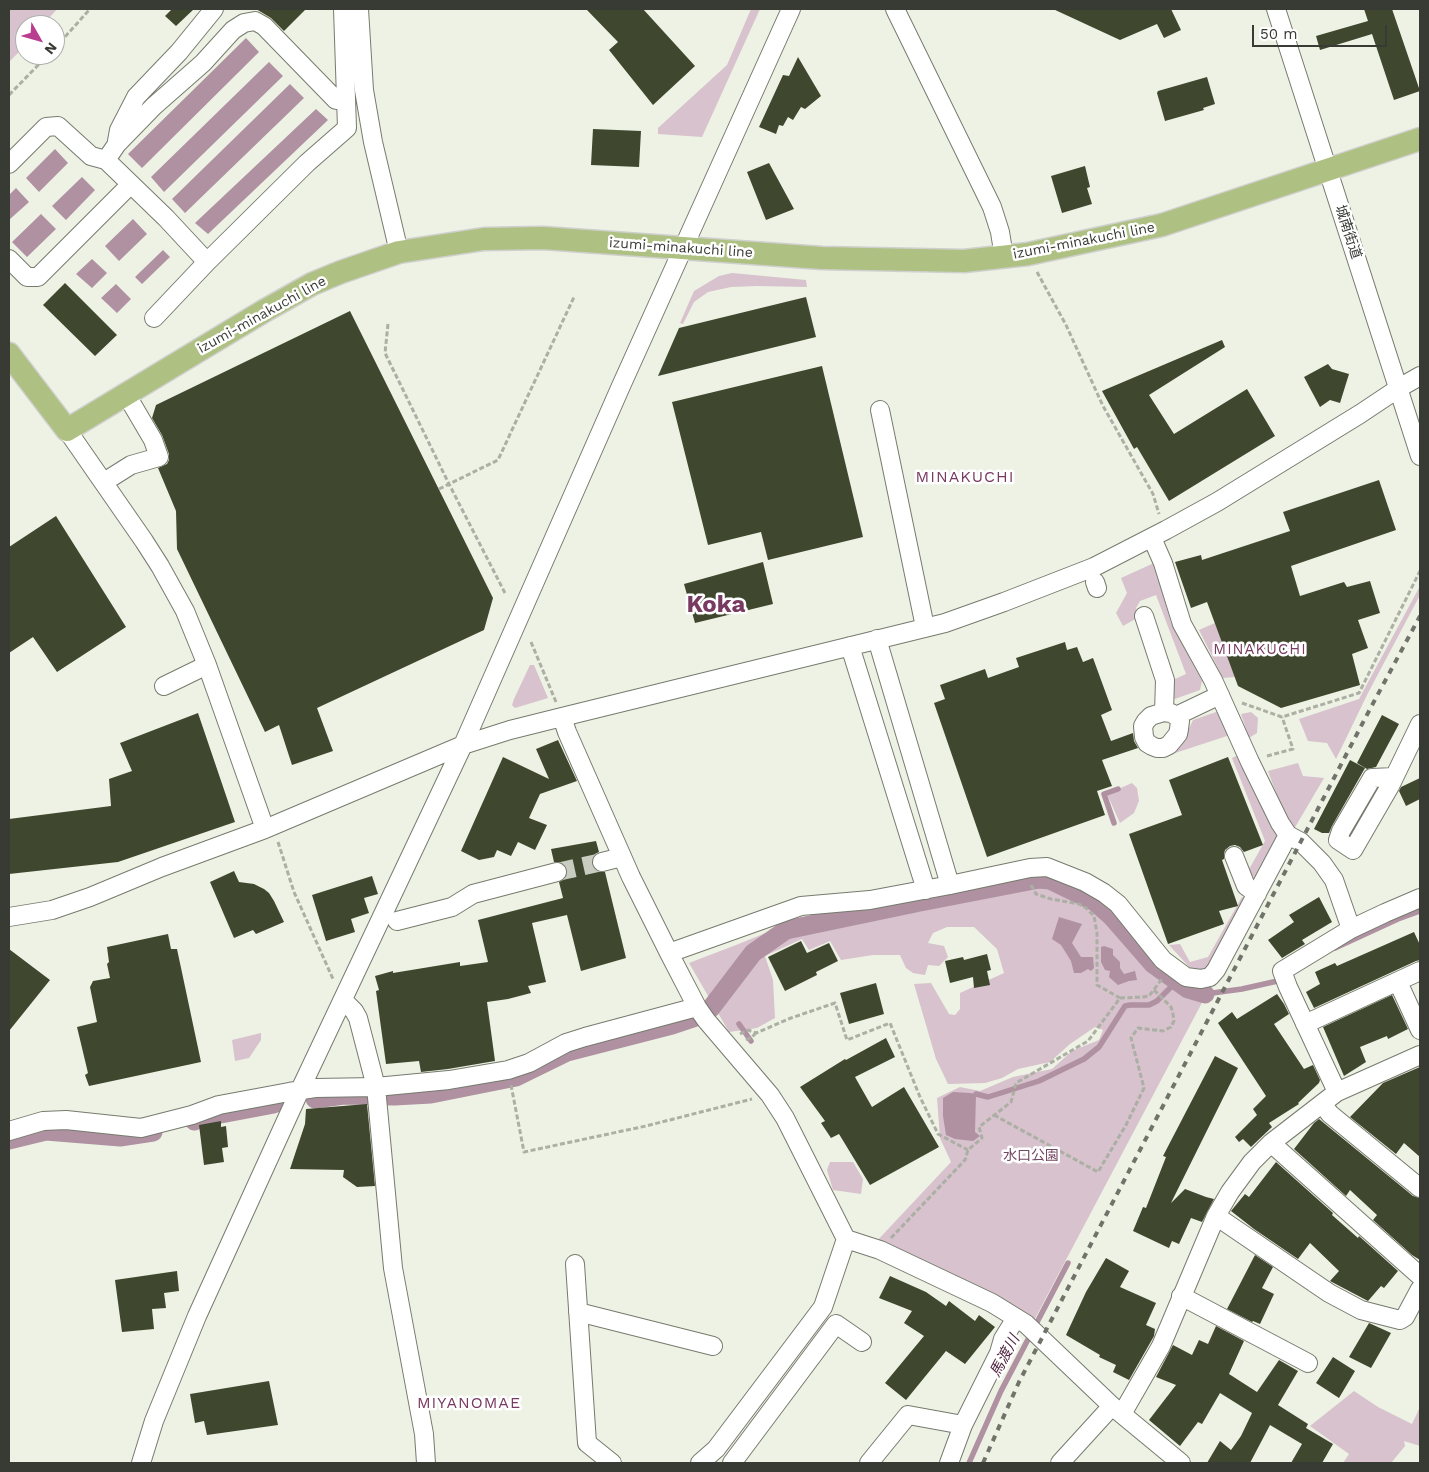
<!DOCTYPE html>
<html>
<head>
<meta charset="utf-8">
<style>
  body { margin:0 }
  #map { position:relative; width:1429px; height:1472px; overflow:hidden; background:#edf2e4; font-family:"Work Sans",sans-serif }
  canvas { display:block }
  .frame { position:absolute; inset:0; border:10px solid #383a34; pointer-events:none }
  .north { position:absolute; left:15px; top:15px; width:50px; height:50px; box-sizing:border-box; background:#fff; border:1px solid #afb0ae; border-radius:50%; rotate:128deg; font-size:14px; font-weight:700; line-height:20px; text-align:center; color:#383a34 }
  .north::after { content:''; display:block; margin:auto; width:18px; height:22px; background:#b93e8f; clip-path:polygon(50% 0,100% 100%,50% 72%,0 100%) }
  .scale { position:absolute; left:1252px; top:25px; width:135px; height:22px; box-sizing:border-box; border:2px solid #383a34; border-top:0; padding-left:6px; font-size:15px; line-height:18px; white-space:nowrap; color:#383a34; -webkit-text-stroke:4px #fff; paint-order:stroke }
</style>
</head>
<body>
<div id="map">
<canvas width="1429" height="1472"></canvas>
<div class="frame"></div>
<div class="north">N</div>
<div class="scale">50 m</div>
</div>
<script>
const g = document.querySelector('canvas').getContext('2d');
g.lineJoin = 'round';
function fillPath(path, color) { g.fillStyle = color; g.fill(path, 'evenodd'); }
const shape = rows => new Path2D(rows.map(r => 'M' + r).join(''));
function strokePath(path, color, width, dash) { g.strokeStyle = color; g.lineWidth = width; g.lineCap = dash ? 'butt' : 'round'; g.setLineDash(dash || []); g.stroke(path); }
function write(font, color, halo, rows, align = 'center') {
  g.font = font + ' "Work Sans","Noto Sans JP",sans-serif'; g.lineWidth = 5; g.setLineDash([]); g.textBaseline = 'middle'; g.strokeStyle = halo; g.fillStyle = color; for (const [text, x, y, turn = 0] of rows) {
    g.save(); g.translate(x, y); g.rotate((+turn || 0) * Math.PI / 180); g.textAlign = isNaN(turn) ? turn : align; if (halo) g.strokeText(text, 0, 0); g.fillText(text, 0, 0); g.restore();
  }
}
const green = shape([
  [9,9,57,9,43,25,25,25,25,46,9,62],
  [751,9,760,9,702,137,658,134,658,128,727,65],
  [732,273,806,280,807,287,757,286,731,287,708,292,694,302,683,324,680,323,694,291,719,276],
  [1154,563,1171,623,1202,681,1200,690,1172,700,1175,679,1186,674,1156,595,1140,601,1136,608,1139,617,1123,626,1116,613,1127,593,1121,578],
  [1420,586,1420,595,1368,693,1336,759,1327,743,1308,741,1299,719,1359,699],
  [1215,623,1235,677,1223,678,1199,630],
  [530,665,534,665,548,698,515,708,512,705,514,699],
  [1219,711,1230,735,1172,754,1184,739,1193,720],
  [1251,712,1258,718,1257,733,1249,738,1241,714],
  [1238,755,1279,840,1257,880,1248,871,1265,841,1232,758],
  [1298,763,1303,776,1324,778,1294,829,1284,815,1268,771],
  [1132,783,1137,788,1139,801,1134,813,1120,823,1107,794],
  [1050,875,1102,902,1123,924,1139,937,1186,986,1206,995,1031,1326,875,1243,951,1162,940,1138,937,1098,960,1087,980,1091,1013,1077,1052,1069,1072,1051,1099,1040,1103,1030,1095,1027,1070,1044,1050,1062,1018,1069,1002,1078,985,1083,948,1084,936,1059,914,984,931,983,949,1014,955,1015,960,1009,960,993,1004,973,997,949,974,927,947,927,933,933,928,943,944,946,948,957,939,966,928,965,925,975,913,973,906,968,900,955,873,955,841,960,830,941,809,950,802,939,765,956,773,980,775,1018,757,1028,729,1032,689,963,736,945,778,928,1000,880],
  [1242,897,1248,901,1210,969,1193,971,1169,945,1180,944,1190,962,1208,957],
  [261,1033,261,1040,249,1058,235,1061,232,1040],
  [830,1162,853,1162,863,1179,861,1194,833,1190,827,1170],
  [1354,1391,1378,1407,1412,1424,1420,1407,1420,1446,1404,1441,1405,1446,1391,1463,1343,1463,1349,1454,1310,1426]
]);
const water = shape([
  [246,38,259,52,142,168,128,154],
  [269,62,283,76,164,192,151,177],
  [290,84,304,98,185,213,172,199],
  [316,109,328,120,208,234,195,223],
  [55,149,68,163,39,192,26,178],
  [82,177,95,190,66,220,52,206],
  [16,188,29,202,9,220,9,195],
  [41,214,56,229,27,257,12,242],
  [133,219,147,234,119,261,105,246],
  [163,250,170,257,142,284,135,277],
  [92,259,107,273,92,288,76,274],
  [116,284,131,299,117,313,101,298],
  [1059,917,1082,924,1072,943,1081,957,1093,957,1094,968,1091,971,1088,969,1081,973,1074,973,1071,961,1061,945,1052,939],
  [1104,946,1113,949,1113,955,1120,962,1120,968,1124,974,1135,971,1137,980,1129,981,1118,985,1109,977,1110,971,1105,970,1101,962,1101,947],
  [953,1092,970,1093,976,1094,975,1132,980,1136,973,1141,955,1139,946,1135,943,1116,943,1098]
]);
const stream = shape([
  [1114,823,1104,794,1118,789],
  [1335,948,1398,919,1420,911],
  [1205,994,1242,989,1282,980],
  [722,995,725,999],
  [739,1024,751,1041],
  [976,1094,988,1097,1039,1081,1084,1059,1099,1047,1125,1006,1130,1005,1149,1005,1157,1001,1177,981],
  [969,1463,1001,1391,1068,1263]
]);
const canal = shape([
  [315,1099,344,1095,394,1096,431,1094,516,1077,567,1052,672,1025,693,1018,711,1008,753,953,786,930,920,902,1039,879,1050,880,1095,902,1112,917,1153,964,1188,989,1205,994],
  [194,1121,205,1117,274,1104],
  [9,1140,46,1131,120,1137,153,1132]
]);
const building = shape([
  [172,9,194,9,176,26,165,16],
  [256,9,306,9,284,31,271,18],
  [586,9,643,9,695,66,653,105,609,50,618,42],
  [1053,9,1171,9,1181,30,1164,38,1157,24,1120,40],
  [1364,9,1392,9,1420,91,1394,100,1372,34,1320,50,1316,36,1368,21],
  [798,57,821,96,805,109,801,107,793,120,788,117,783,126,779,125,776,134,759,127,783,75,789,76],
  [1207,77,1215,104,1203,108,1204,110,1165,121,1157,93,1158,91],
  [593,129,641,131,639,167,591,165],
  [769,163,794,209,766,220,747,172],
  [1085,166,1090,187,1087,188,1092,204,1062,213,1051,176],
  [65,283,117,335,95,356,43,305],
  [806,297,816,337,658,376,679,328],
  [350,311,493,598,484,630,317,708,333,751,292,765,279,725,265,732,177,549,176,511,158,468,167,464,169,460,169,454,162,435,152,418,156,405],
  [1222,340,1225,347,1149,395,1174,434,1247,389,1275,436,1169,501,1137,447,1134,449,1102,391],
  [1328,364,1332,369,1349,374,1340,403,1330,400,1320,407,1304,377],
  [822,366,863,537,768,560,761,532,708,545,672,402],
  [1379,480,1396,530,1291,566,1300,596,1344,582,1347,587,1370,581,1380,613,1358,620,1368,648,1352,654,1360,685,1281,708,1238,686,1207,602,1191,608,1175,562,1201,555,1202,560,1290,531,1283,512],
  [56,516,126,627,57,672,33,637,9,653,9,547],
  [763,562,773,604,695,623,684,584],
  [1065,642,1067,650,1077,647,1083,662,1093,658,1112,710,1101,715,1111,741,1133,733,1134,741,1138,748,1102,760,1112,786,1097,791,1105,815,987,857,934,703,945,699,940,685,985,669,988,678,1019,667,1016,658],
  [198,713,235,822,118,862,9,874,9,819,111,806,109,779,132,771,120,743],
  [1382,715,1399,724,1376,767,1367,769,1357,763],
  [558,740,577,781,540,794,529,818,547,825,535,850,518,842,511,856,497,850,494,857,479,860,461,851,503,757,549,779,536,749],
  [1228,757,1263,845,1244,852,1240,847,1235,845,1230,846,1225,850,1224,854,1224,859,1222,860,1238,906,1219,911,1224,924,1168,944,1129,834,1182,815,1169,780],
  [1350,760,1365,768,1332,826,1329,833,1322,833,1314,829],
  [1420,778,1420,799,1406,806,1399,791,1401,787],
  [596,841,599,852,595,854,592,859,592,865,595,870,599,872,605,872,626,958,581,971,567,915,532,923,546,982,528,986,531,993,508,999,487,1002,495,1061,448,1069,421,1072,419,1061,386,1064,376,991,379,990,375,976,393,971,393,973,460,962,460,966,488,962,478,920,563,898,559,882,565,879,567,875,567,870,564,864,559,862,554,862,551,849],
  [234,871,239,882,254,884,264,889,269,893,274,901,284,922,256,934,253,930,234,938,210,882],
  [372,876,378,894,364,898,369,913,351,919,355,932,326,941,312,895],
  [1319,897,1332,922,1302,940,1305,944,1282,958,1268,940,1294,922,1289,915],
  [1414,932,1420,945,1420,960,1416,961,1314,1008,1306,992,1320,984,1315,972,1335,963,1337,966],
  [168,934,171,949,177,949,201,1062,89,1086,85,1075,88,1073,77,1027,97,1022,90,987,93,981,110,978,107,964,109,962,107,947],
  [801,941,807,953,829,943,838,961,816,972,817,975,785,991,768,957],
  [9,949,50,980,9,1031],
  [987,954,991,970,987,971,990,985,974,988,973,977,950,983,945,961,963,957,964,960],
  [876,983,884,1014,849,1024,840,993],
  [1277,994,1284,1004,1289,1014,1274,1024,1304,1069,1313,1065,1320,1080,1319,1083,1298,1103,1299,1104,1269,1123,1272,1127,1251,1147,1243,1139,1239,1142,1235,1137,1257,1115,1253,1109,1266,1096,1218,1023,1232,1012,1237,1019],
  [1392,995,1408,1029,1388,1039,1387,1036,1360,1047,1366,1062,1344,1076,1323,1027],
  [886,1038,895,1057,855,1077,872,1107,904,1087,939,1147,870,1185,839,1134,831,1138,821,1123,825,1121,800,1087,845,1059,846,1060],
  [1215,1056,1238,1068,1171,1203,1185,1189,1206,1197,1214,1199,1202,1222,1191,1218,1179,1244,1172,1241,1169,1248,1133,1231,1143,1207,1146,1208,1166,1157,1163,1156],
  [1420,1067,1420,1157,1404,1143,1396,1154,1350,1117,1383,1083],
  [367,1104,375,1186,357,1187,343,1177,344,1170,290,1169,305,1124,306,1109],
  [1319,1119,1413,1196,1420,1198,1420,1260,1412,1255,1373,1220,1377,1215,1350,1190,1346,1196,1294,1149,1314,1123],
  [221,1121,221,1127,226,1126,228,1147,222,1148,224,1162,204,1165,199,1125],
  [1276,1162,1333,1213,1332,1215,1358,1238,1359,1236,1398,1271,1384,1288,1381,1286,1368,1301,1330,1281,1339,1271,1310,1243,1298,1259,1254,1229,1231,1211,1245,1194,1249,1197],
  [1255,1255,1273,1267,1262,1288,1274,1294,1260,1324,1253,1321,1252,1322,1227,1309],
  [1106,1258,1129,1271,1120,1287,1156,1303,1146,1325,1155,1329,1154,1336,1129,1380,1113,1372,1116,1365,1099,1357,1100,1355,1066,1335,1086,1292],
  [177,1271,179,1291,164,1293,166,1308,152,1309,154,1329,122,1332,115,1280],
  [890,1276,926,1292,946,1306,949,1301,975,1321,979,1315,995,1327,965,1364,946,1351,906,1400,885,1383,924,1336,904,1323,912,1311,879,1298],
  [1369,1323,1391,1333,1371,1368,1349,1357],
  [1216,1326,1244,1341,1229,1374,1257,1392,1279,1360,1298,1371,1278,1405,1308,1424,1306,1428,1333,1444,1322,1463,1291,1463,1302,1444,1270,1425,1250,1463,1207,1463,1220,1441,1231,1450,1241,1436,1252,1413,1220,1393,1202,1424,1198,1422,1180,1446,1149,1420,1176,1385,1156,1377,1173,1345,1192,1355,1199,1340,1208,1344],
  [1333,1357,1355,1371,1339,1398,1316,1383],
  [269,1381,278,1425,207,1435,204,1421,195,1423,190,1394]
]);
const minorTunnel = shape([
  [557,872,602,862]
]);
const path = shape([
  [55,48,90,9],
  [9,95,48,55],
  [1037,272,1066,325,1103,406,1153,494,1159,514],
  [388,324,385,353,449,484,506,595],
  [439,489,498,460,574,297],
  [531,642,556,702],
  [1242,703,1282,717,1359,693,1420,571],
  [1267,756,1293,749,1282,717],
  [278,842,294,892,333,979],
  [1031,885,1036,894,1051,899,1079,904,1086,908,1094,916,1097,933,1097,985,1120,998],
  [740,1034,748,1030,756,1033,791,1018,835,1003,847,1040,890,1023,920,1097,938,1134,968,1150],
  [746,1040,752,1037,756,1033],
  [511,1085,524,1152,646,1126,752,1099],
  [994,1115,1098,1172,1126,1125,1144,1088,1131,1038,1138,1028,1163,1031,1171,1027,1174,1021,1173,1014,1171,1007,1154,990],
  [891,1238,965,1160,968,1150,982,1138,979,1127,1011,1102,1016,1083,1088,1041,1120,998,1143,997,1149,996,1162,979]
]);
const minor = shape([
  [359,9,364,90,373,142,399,252],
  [895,9,992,207,1000,232,1004,257],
  [1276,9,1420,456],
  [117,141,119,130,136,97,179,52,214,9],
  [106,160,117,144,154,106,203,63,233,30,244,23,255,21,264,26,336,100,346,100],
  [9,164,46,127,58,126,91,156,106,160,166,218,207,262],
  [9,259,27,277,38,277,131,184],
  [154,318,207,262,307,163,347,128,343,9],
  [880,410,925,627],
  [67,430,144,541,160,566,185,611,207,665,265,829],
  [104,482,131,465,159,457,153,440,126,394],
  [1152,538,1163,563,1182,624,1213,680,1250,762,1280,823,1288,835,1301,842,1322,863,1334,880,1351,929],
  [1095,582,1097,588],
  [1144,616,1165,680,1164,712],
  [877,639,950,885],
  [850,646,926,890],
  [164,686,207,665],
  [1176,716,1180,721,1179,729,1178,734,1169,745,1163,748,1157,748,1152,746,1147,743,1144,737,1143,726,1146,721,1151,716,1164,712,1171,713,1176,716,1220,695],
  [562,717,567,732,631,877,669,953,697,1007,706,1020,770,1095,785,1118,846,1239,880,1250,992,1303,1026,1324,1112,1406,1181,1463],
  [1394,777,1372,778,1341,831,1338,840,1353,850,1390,786,1420,724],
  [1234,856,1246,886,1257,894],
  [602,862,622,857],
  [9,917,52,910,90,897,162,867,265,829,463,745,510,730,562,717,945,623,1004,602,1094,567,1166,530,1217,502,1360,414,1399,388,1420,376],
  [397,921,452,907,473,894,557,872],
  [669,953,801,906,870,900,950,885,1030,868,1047,867,1085,882,1104,893,1118,904,1163,960,1186,977,1201,979,1210,977,1216,970,1288,835],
  [1398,982,1420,1030],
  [343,1000,354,1011,358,1018,376,1087,393,1268,424,1434,426,1463],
  [1305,1024,1420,971],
  [1337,1092,1288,987,1282,971,1351,929,1385,913,1420,898],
  [1323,1105,1330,1114,1420,1188],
  [9,1131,43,1121,66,1120,141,1128,192,1115,219,1105,289,1092,315,1088,376,1087,449,1080,508,1070,529,1063,566,1043,585,1037,697,1007],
  [1271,1143,1420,1276],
  [1216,1216,1329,1293,1361,1310,1400,1320,1405,1317,1420,1289],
  [575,1264,587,1443,612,1463],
  [1181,1296,1308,1363],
  [578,1312,713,1346],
  [1122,1414,1161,1346,1216,1216,1230,1192,1252,1162,1271,1143,1337,1092,1420,1055],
  [141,1463,154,1421,197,1316,300,1090,463,745,621,386,791,9],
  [700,1463,716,1449,823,1307,846,1239],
  [732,1463,836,1324,862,1342],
  [869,1463,908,1415,963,1425],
  [949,1463,963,1425,999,1353,1003,1339,1016,1318],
  [1060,1463,1112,1406]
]);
const major = shape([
  [9,354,67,430,264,311,312,284,341,272,399,252,484,239,543,238,822,258,964,261,1028,254,1162,225,1420,139]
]);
const rail = shape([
  [983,1463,1019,1382,1370,709,1420,616]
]);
const streetNames = [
  ["城南街道",1348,232,72],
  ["izumi-minakuchi line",1084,241,-11],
  ["izumi-minakuchi line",681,248,4],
  ["izumi-minakuchi line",262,315,-29]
];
const parkNames = [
  ["水口公園",1031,1156]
];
const neighbourhoodNames = [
  ["MINAKUCHI",1260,650]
];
const waterNames = [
  ["馬渡川",1005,1356,-62]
];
const quarterNames = [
  ["MINAKUCHI",965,477],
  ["MIYANOMAE",469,1403]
];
const townNames = [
  ["Koka",716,605]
];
fillPath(green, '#d7c2cd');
fillPath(water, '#af91a1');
strokePath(stream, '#af91a1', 5.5);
strokePath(canal, '#af91a1', 19);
fillPath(building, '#3f482e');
strokePath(minorTunnel, '#c9cdc1', 18, [18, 9]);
strokePath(minor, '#767b6e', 20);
strokePath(major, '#cfd0ce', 25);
strokePath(path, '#abafa4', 3, [5, 2.5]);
strokePath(minor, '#fff', 18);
strokePath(major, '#aec082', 22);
strokePath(rail, '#70736a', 4, [6, 6]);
write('14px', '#383a34', '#fff', streetNames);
write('14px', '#744762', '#fff', parkNames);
g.letterSpacing = '1px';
write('15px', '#793a61', '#fff', neighbourhoodNames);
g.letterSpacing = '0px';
write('italic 15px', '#502640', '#fff', waterNames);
g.letterSpacing = '1px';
write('16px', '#793a61', '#fff', quarterNames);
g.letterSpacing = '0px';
write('bold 24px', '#793a61', '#fff', townNames);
</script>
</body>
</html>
